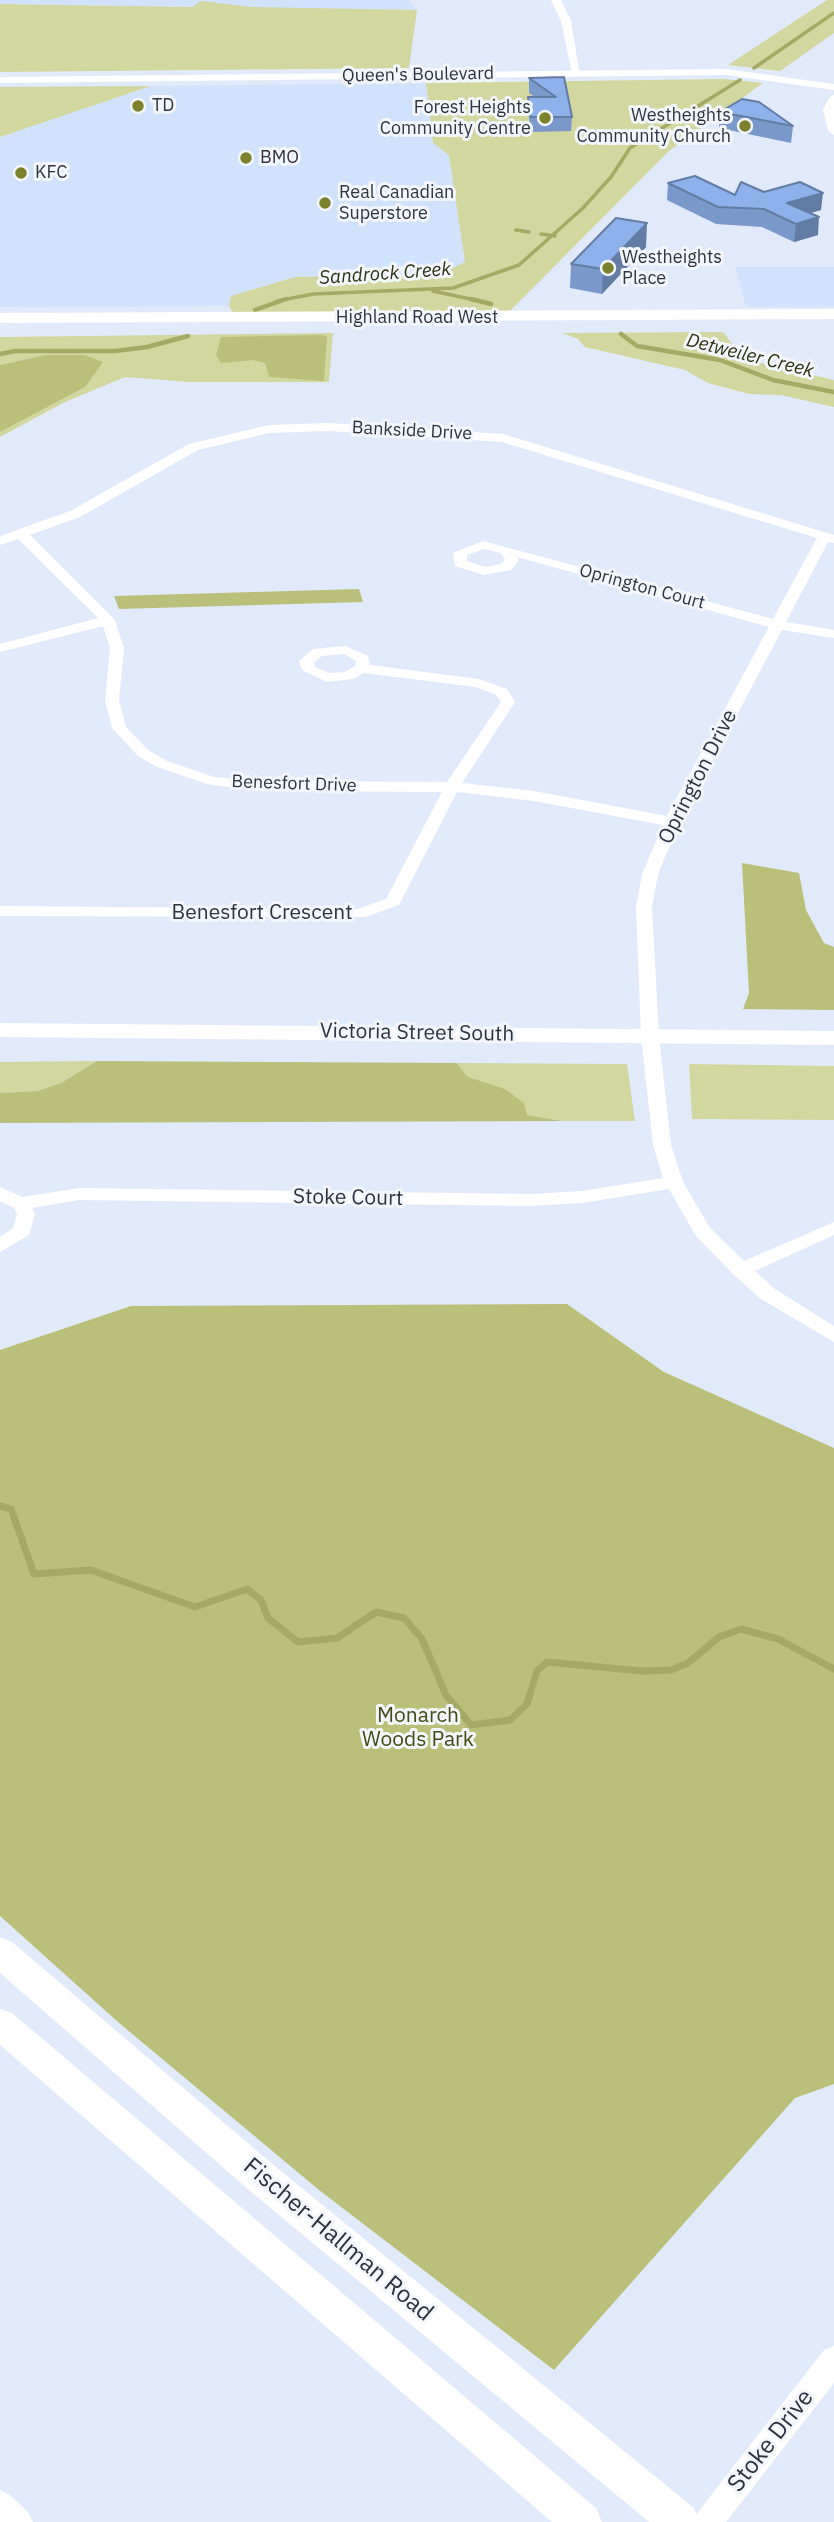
<!DOCTYPE html>
<html>
<head>
<meta charset="utf-8">
<style>
  body { margin:0 }
  canvas { display:block; background:#e0eafa }
</style>
</head>
<body>
<canvas width="834" height="2522"></canvas>
<script>
const g = document.querySelector('canvas').getContext('2d');
g.lineJoin = 'round';
function fillPath(path, color) { g.fillStyle = color; g.fill(path, 'evenodd'); }
const shape = rows => new Path2D(rows.map(r => 'M' + r).join(''));
function strokePath(path, color, width, dash) { g.strokeStyle = color; g.lineWidth = width; g.lineCap = dash ? 'butt' : 'round'; g.setLineDash(dash || []); g.stroke(path); }
function write(font, color, halo, rows, align = 'center') {
  g.font = font + ' "IBM Plex Sans",sans-serif'; g.lineWidth = 6; g.setLineDash([]); g.textBaseline = 'middle'; g.strokeStyle = halo; g.fillStyle = color; for (const [text, x, y, turn = 0] of rows) {
    g.save(); g.translate(x, y); g.rotate((+turn || 0) * Math.PI / 180); g.textAlign = isNaN(turn) ? turn : align; if (halo) g.strokeText(text, 0, 0); g.fillText(text, 0, 0); g.restore();
  }
}
const built = shape([
  [0,0,409,0,417,10,0,4],
  [426,83,433,143,449,155,465,262,441,274,295,277,231,296,229,306,0,307,0,137,151,86],
  [736,267,834,267,834,307,746,307]
]);
const green = shape([
  [827,0,834,0,834,33,780,71,728,65],
  [201,1,252,7,417,10,409,68,0,72,0,4,192,7],
  [724,79,763,83,669,151,509,312,233,313,229,306,231,296,295,277,441,274,465,262,449,155,433,143,426,83],
  [151,86,0,137,0,87],
  [723,332,744,359,834,380,834,407,781,395,749,394,708,383,685,370,585,347,578,339,563,333],
  [333,333,329,382,190,382,125,377,65,402,0,437,0,432,15,423,85,387,45,355,0,365,0,337],
  [97,1061,61,1083,37,1091,0,1093,0,1062],
  [457,1063,627,1064,635,1121,562,1121,527,1115,486,1084,468,1077],
  [689,1064,834,1066,834,1120,692,1119]
]);
const forest = shape([
  [320,335,327,336,324,381,269,377,265,363,254,360,221,363,216,355,221,337],
  [45,355,85,355,103,362,85,387,0,432,0,365],
  [359,589,363,602,119,609,114,596],
  [742,863,799,873,806,910,824,943,834,947,834,1010,743,1009,749,993],
  [97,1061,457,1063,468,1077,505,1089,524,1103,527,1115,562,1121,0,1123,0,1093,37,1091,61,1083],
  [567,1304,664,1372,834,1448,834,2084,795,2098,554,2370,319,2190,118,2022,0,1916,0,1350,131,1306]
]);
const streamFar2 = shape([
  [754,68,834,13],
  [516,230,529,232],
  [541,234,555,236],
  [433,291,479,301],
  [277,301,313,294,453,288,519,265,583,208,611,177,630,148,740,80]
]);
const streamFar1 = shape([
  [471,299,491,304],
  [255,310,286,299],
  [621,334,637,346,720,360,773,380,834,392],
  [0,354,15,351,115,351,147,347,188,336]
]);
const stream = shape([
  [0,1506,11,1509,34,1574,91,1570,195,1607,247,1589,261,1600,268,1618,298,1642,337,1638,376,1612,404,1618,422,1639,446,1695,471,1725,510,1720,527,1704,537,1671,547,1662,642,1671,671,1670,688,1663,719,1637,741,1629,778,1639,834,1669]
]);
const minor = shape([
  [551,0,561,0,571,21,580,76,572,74,561,21,551,0],
  [328,423,503,434,834,535,834,543,828,542,786,622,834,630,834,638,782,630,680,822,658,874,652,907,659,1036,671,1145,683,1182,710,1228,744,1261,834,1222,834,1235,755,1271,775,1289,834,1326,834,1342,761,1299,734,1275,696,1236,669,1189,582,1203,531,1206,79,1200,32,1208,35,1214,29,1235,0,1252,0,1237,13,1228,17,1214,14,1208,0,1201,0,1187,23,1197,79,1188,531,1194,582,1191,663,1178,653,1145,641,1036,636,907,642,874,663,825,534,801,457,792,399,905,365,917,0,916,0,906,357,909,386,899,442,792,258,791,207,784,157,767,138,756,112,728,105,700,110,648,103,626,0,652,0,644,98,618,18,539,0,545,0,536,70,511,189,444,269,425,328,423],
  [328,431,502,442,817,538,773,619,483,541,453,553,455,566,484,575,511,570,519,560,517,557,769,627,667,816,534,791,462,783,515,702,507,689,479,679,370,665,368,656,346,646,313,649,299,661,302,670,327,682,353,679,364,673,476,687,496,695,501,702,447,782,258,781,214,777,167,761,148,750,126,727,119,700,124,648,115,620,30,535,80,517,198,450,269,433,328,431],
  [484,549,501,553,505,560,501,564,485,567,467,561,467,555,484,549],
  [344,654,356,661,355,666,345,672,329,673,315,667,314,662,322,656,344,654],
  [834,2346,834,2383,726,2522,693,2522,698,2512,824,2350,834,2346],
  [0,2490,10,2495,28,2512,33,2522,0,2522,0,2490]
]);
const tertiary = shape([
  [726,69,834,84,834,90,726,75,0,83,0,77,726,69],
  [834,95,834,135,828,131,823,109,830,97,834,95]
]);
const secondary = shape([
  [834,309,834,319,0,323,0,313,834,309],
  [0,1023,834,1031,834,1045,0,1037,0,1023],
  [0,1937,12,1942,276,2167,694,2508,700,2522,649,2522,250,2191,0,1973,0,1937],
  [0,2009,12,2013,596,2508,602,2522,552,2522,0,2045,0,2009]
]);
const wall = shape([
  [564,77,572,117,571,131,531,132,528,112,528,97,535,97,529,93,529,78],
  [720,112,793,126,791,143,719,128],
  [668,183,735,195,764,192,821,210,810,213,818,235,794,242,762,227,716,224,667,200],
  [646,247,602,294,570,288,571,264]
]);
const shadedWall = shape([
  [823,193,821,210,786,220,787,203],
  [819,217,818,235,794,242,796,224],
  [647,223,646,247,602,294,603,269]
]);
const building = shape([
  [564,77,572,117,531,117,528,97,556,97,529,78,564,77],
  [742,99,759,102,793,126,720,112,742,99],
  [695,176,735,195,741,182,764,192,800,182,823,193,787,203,819,217,796,224,764,209,718,207,668,183,695,176],
  [616,218,647,223,603,269,571,264,616,218]
]);
const markers = [
  [138,106,7,"#7c812b"],
  [545,118,7,"#7c812b"],
  [745,126,7,"#7c812b"],
  [246,158,7,"#7c812b"],
  [21,173,7,"#7c812b"],
  [325,203,7,"#7c812b"],
  [608,268,7,"#7c812b"]
];
const farStreetnames = [
  ["Queen's Boulevard",418,75,-1],
  ["Highland Road West",417,318],
  ["Bankside Drive",412,431,3],
  ["Oprington Court",642,587,15],
  ["Benesfort Drive",294,784,2]
];
const farPoinames = [
  ["TD",152,106],
  ["Forest Heights",531,108,"right"],
  ["Community Centre",531,129,"right"],
  ["Westheights",731,116,"right"],
  ["Community Church",731,137,"right"],
  ["BMO",260,158],
  ["KFC",35,173],
  ["Real Canadian",339,193],
  ["Superstore",339,214],
  ["Westheights",622,258],
  ["Place",622,279]
];
const farWaternames = [
  ["Sandrock Creek",385,274,-4],
  ["Detweiler Creek",750,356,14]
];
const streetNames = [
  ["Oprington Drive",698,777,-63],
  ["Benesfort Crescent",262,913],
  ["Victoria Street South",417,1033,1],
  ["Stoke Court",348,1198,1]
];
const parkNames = [
  ["Monarch",418,1716],
  ["Woods Park",418,1740]
];
const nearStreetnames = [
  ["Fischer-Hallman Road",338,2240,40],
  ["Stoke Drive",771,2441,-52]
];
fillPath(built, '#d1e2fc');
fillPath(green, '#d1d79e');
fillPath(forest, '#bac07a');
strokePath(streamFar2, '#a4aa64', 3.5);
strokePath(streamFar1, '#a4aa64', 4.5);
strokePath(stream, '#a4aa64', 7);
fillPath(minor, '#fff');
fillPath(tertiary, '#fff');
fillPath(secondary, '#fff');
fillPath(wall, '#7a98ca');
fillPath(shadedWall, '#637ca4');
fillPath(building, '#8eb1eb');
strokePath(building, '#637ca4', 2);
for (const [x, y, r, color] of markers) { const dot = new Path2D(); dot.arc(x, y, r, 0, 2 * Math.PI); g.fillStyle = color; g.fill(dot); strokePath(dot, '#f3f7fc', 2.5); }
write('18px', '#2e343f', '#f3f7fc', farStreetnames);
write('18px', '#2e343f', '#f3f7fc', farPoinames, 'left');
write('italic 19px', '#2d3010', '#f3f7fc', farWaternames);
write('21px', '#2e343f', '#f3f7fc', streetNames);
write('21px', '#464a15', '#f3f7fc', parkNames);
write('24px', '#2e343f', '#f3f7fc', nearStreetnames);
</script>
</body>
</html>
